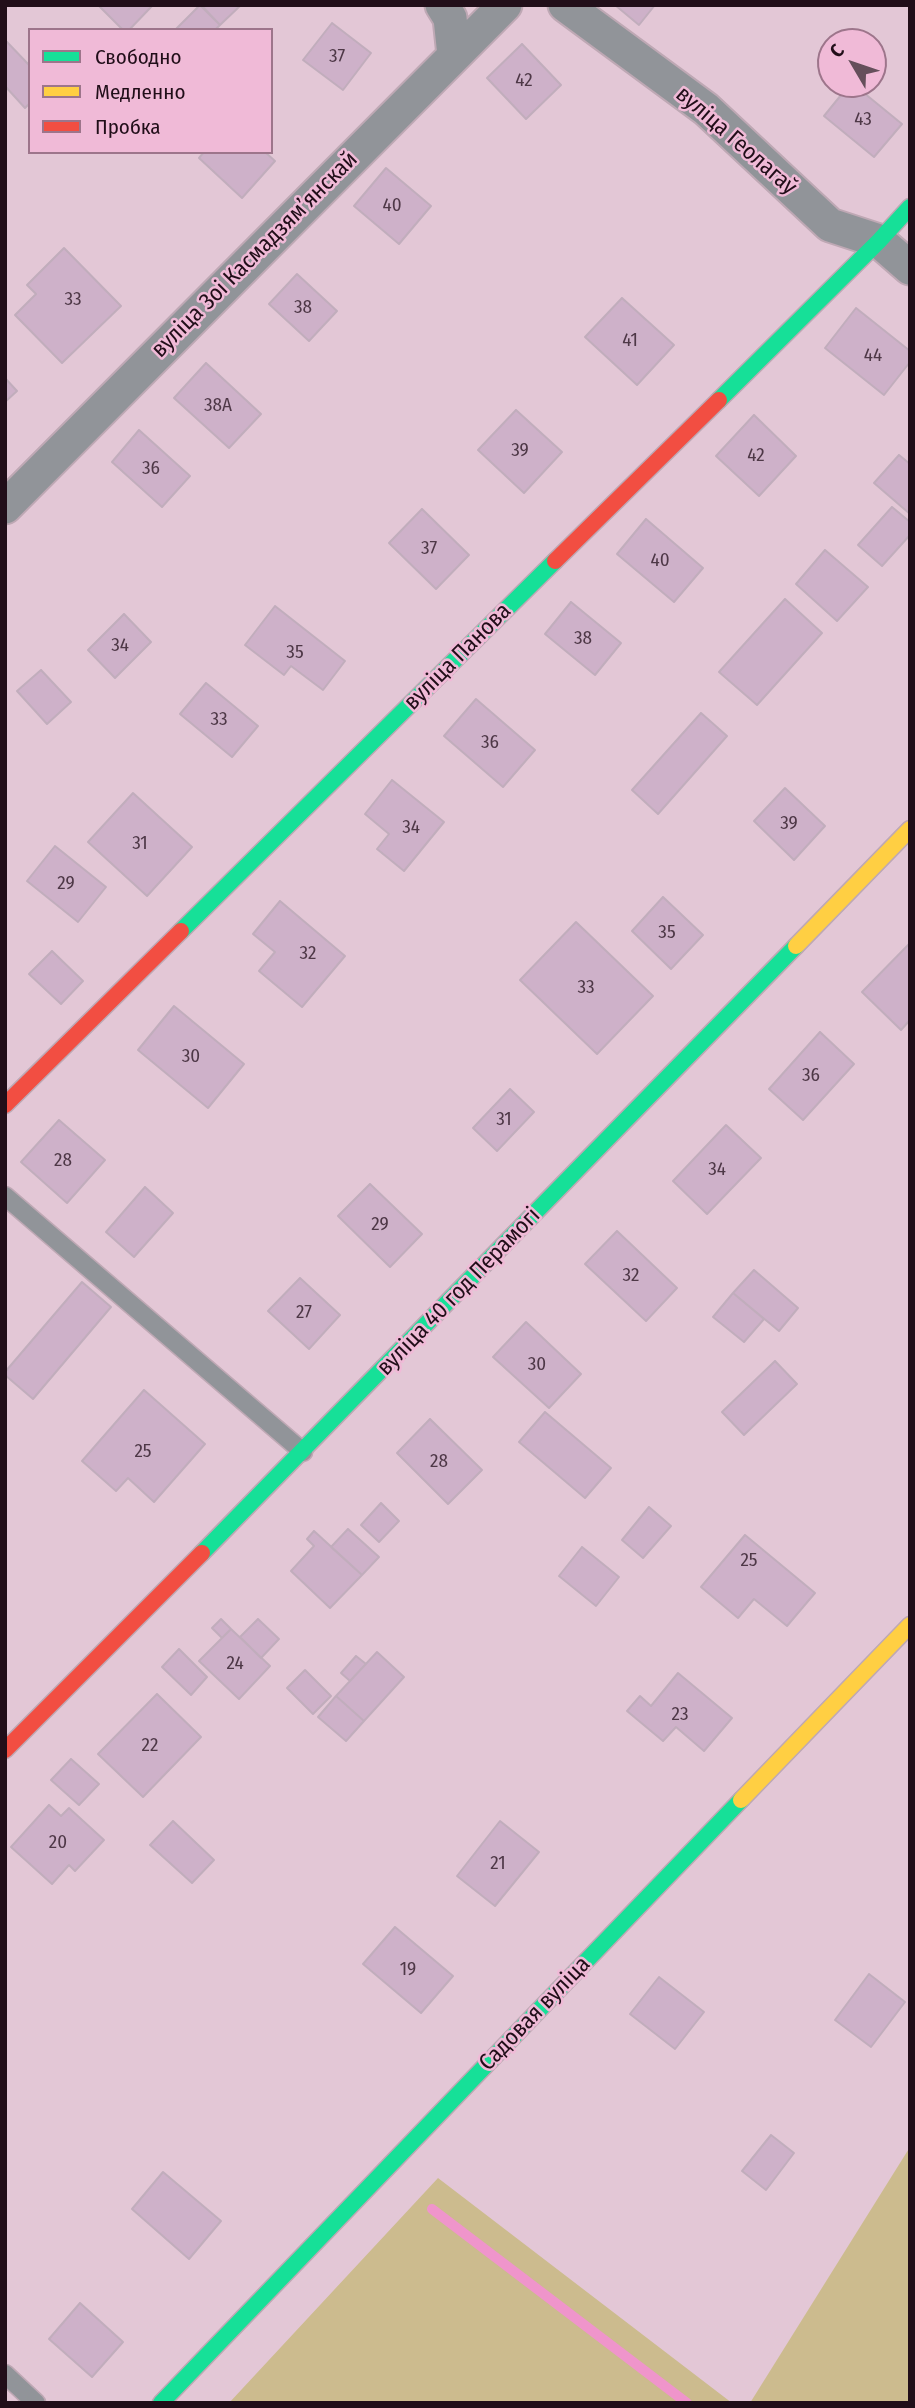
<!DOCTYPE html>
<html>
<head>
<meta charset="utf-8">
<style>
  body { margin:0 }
  #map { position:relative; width:915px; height:2408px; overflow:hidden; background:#e3c7d6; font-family:"Fira Sans Condensed",sans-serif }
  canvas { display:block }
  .frame { position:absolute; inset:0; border:7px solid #210e19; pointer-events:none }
  .legend { position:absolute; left:28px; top:28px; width:245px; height:126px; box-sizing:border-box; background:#f0bad7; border:2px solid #9d758b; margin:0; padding:9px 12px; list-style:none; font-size:21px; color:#210e19 }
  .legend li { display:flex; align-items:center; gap:14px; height:35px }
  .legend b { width:35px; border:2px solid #9d758b }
  .north { position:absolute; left:817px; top:28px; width:70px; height:70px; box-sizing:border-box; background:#f0bad7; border:2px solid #9d758b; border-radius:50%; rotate:309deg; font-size:19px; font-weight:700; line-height:28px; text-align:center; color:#210e19 }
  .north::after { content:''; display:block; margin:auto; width:24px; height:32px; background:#654f5b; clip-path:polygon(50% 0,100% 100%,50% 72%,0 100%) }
</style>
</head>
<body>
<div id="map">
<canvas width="915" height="2408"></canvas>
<div class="frame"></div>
<ul class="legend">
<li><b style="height:9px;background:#16e098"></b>Свободно</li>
<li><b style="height:9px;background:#ffcf43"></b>Медленно</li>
<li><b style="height:9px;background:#f24e42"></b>Пробка</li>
</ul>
<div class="north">С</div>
</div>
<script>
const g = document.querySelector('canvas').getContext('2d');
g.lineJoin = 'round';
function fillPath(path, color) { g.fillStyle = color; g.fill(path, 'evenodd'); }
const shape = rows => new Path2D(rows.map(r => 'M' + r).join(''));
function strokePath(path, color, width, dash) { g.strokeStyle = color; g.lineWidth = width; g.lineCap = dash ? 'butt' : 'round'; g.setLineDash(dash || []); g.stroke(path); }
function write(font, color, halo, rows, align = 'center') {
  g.font = font + ' "Fira Sans Condensed",sans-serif'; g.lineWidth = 5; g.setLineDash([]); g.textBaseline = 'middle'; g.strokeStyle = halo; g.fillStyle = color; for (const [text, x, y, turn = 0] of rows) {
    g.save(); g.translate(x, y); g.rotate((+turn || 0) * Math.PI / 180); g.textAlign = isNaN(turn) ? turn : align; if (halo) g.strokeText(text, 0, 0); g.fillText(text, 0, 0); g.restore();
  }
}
const green = shape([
  [910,2147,910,2403,750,2403],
  [438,2178,732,2403,229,2403]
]);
const stream = shape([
  [432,2209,687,2403]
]);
const building = shape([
  [98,5,153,5,129,30,123,30,98,5],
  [200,5,220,25,215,30,175,30,200,5],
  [201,5,241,5,220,25,201,5],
  [615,5,655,5,639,25,615,5],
  [332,23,371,53,343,90,303,60,332,23],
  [7,42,30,66,30,103,25,108,5,86,5,44,7,42],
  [522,44,561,85,526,119,487,78,522,44],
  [850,84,853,84,902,124,874,157,824,116,850,84],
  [204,152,265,152,275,161,242,198,199,158,204,152],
  [386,168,431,206,399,244,354,206,386,168],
  [64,248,121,306,62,363,15,315,36,294,27,285,64,248],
  [297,274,337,311,309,341,269,304,297,274],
  [622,298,674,345,637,385,585,337,622,298],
  [856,308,910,351,910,362,884,395,825,348,856,308],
  [206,363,261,414,229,448,174,398,206,363],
  [5,378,17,391,5,402,5,378],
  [516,410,562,452,524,493,478,450,516,410],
  [754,415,796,456,759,496,716,456,754,415],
  [139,430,190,476,162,507,112,462,139,430],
  [899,455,910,464,910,514,874,483,899,455],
  [892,507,910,522,910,535,882,566,858,545,892,507],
  [422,509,469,555,436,589,389,543,422,509],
  [646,519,703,568,674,602,617,554,646,519],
  [825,550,868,587,837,621,796,584,825,550],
  [785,599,822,633,757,705,719,672,785,599],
  [571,602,621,643,595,675,545,634,571,602],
  [275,606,345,661,323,690,291,666,284,675,245,645,275,606],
  [124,614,151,642,115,678,88,650,124,614],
  [41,670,71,702,47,724,17,691,41,670],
  [206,683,258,726,232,757,180,714,206,683],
  [476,699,535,750,503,787,444,736,476,699],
  [701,713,727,736,658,814,632,790,701,713],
  [392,780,444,822,404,871,377,849,389,834,365,814,392,780],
  [785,788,825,826,794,860,754,821,785,788],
  [133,793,192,847,147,896,88,842,133,793],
  [55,846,106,887,78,922,27,881,55,846],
  [663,897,703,935,671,969,632,931,663,897],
  [280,901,345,956,302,1007,259,971,275,952,253,934,280,901],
  [576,922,653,996,597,1054,520,980,576,922],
  [910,943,910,1020,901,1030,862,992,910,943],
  [52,951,83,981,61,1004,29,974,52,951],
  [174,1006,244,1064,208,1108,138,1050,174,1006],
  [820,1032,854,1064,803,1120,769,1089,820,1032],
  [510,1089,534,1112,497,1151,473,1128,510,1089],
  [59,1120,105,1160,67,1203,21,1162,59,1120],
  [726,1125,761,1158,707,1214,673,1181,726,1125],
  [370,1184,422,1234,390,1267,338,1216,370,1184],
  [145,1187,173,1213,134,1257,106,1232,145,1187],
  [617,1231,677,1288,646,1321,585,1264,617,1231],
  [754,1270,798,1308,779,1331,733,1293,754,1270],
  [300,1278,340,1315,309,1349,268,1311,300,1278],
  [82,1282,111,1307,33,1399,5,1375,5,1372,82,1282],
  [733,1293,764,1319,744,1342,713,1317,733,1293],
  [526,1322,581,1374,549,1408,493,1357,526,1322],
  [775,1361,797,1384,744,1435,722,1412,775,1361],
  [144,1390,205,1444,154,1502,128,1478,116,1491,82,1461,144,1390],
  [545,1412,611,1468,585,1498,519,1442,545,1412],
  [430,1419,482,1470,448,1504,397,1453,430,1419],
  [381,1503,399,1521,379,1542,361,1525,381,1503],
  [649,1507,671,1526,643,1558,622,1540,649,1507],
  [348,1529,379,1557,362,1575,331,1547,348,1529],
  [314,1531,362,1575,330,1608,291,1571,314,1546,307,1539,314,1531],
  [745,1535,815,1593,787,1626,754,1599,738,1618,701,1587,745,1535],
  [582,1547,619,1577,596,1606,559,1576,582,1547],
  [221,1619,231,1629,222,1638,212,1628,221,1619],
  [258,1619,279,1639,261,1658,240,1637,258,1619],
  [231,1629,270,1666,239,1699,199,1661,231,1629],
  [179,1649,207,1677,191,1695,162,1667,179,1649],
  [377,1652,404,1677,364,1721,336,1696,377,1652],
  [356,1656,366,1664,350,1681,341,1673,356,1656],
  [305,1670,331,1696,313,1714,287,1688,305,1670],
  [678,1673,732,1718,704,1751,676,1727,663,1741,627,1711,640,1696,651,1706,678,1673],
  [157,1694,201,1737,143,1797,98,1754,157,1694],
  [336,1696,364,1721,346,1741,318,1717,336,1696],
  [71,1759,99,1784,79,1805,51,1780,71,1759],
  [49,1805,61,1816,69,1808,104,1840,75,1871,69,1865,52,1884,11,1847,49,1805],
  [173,1821,214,1860,192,1883,150,1845,173,1821],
  [500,1821,539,1852,495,1906,457,1876,500,1821],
  [395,1927,453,1976,421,2013,363,1964,395,1927],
  [869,1974,905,2002,871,2047,835,2020,869,1974],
  [659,1977,704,2012,675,2049,630,2014,659,1977],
  [771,2135,794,2153,766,2190,742,2171,771,2135],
  [163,2172,221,2221,189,2259,132,2209,163,2172],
  [80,2303,123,2342,92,2377,49,2339,80,2303]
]);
const lane = shape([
  [5,1196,303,1452],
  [5,2374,36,2403]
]);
const street = shape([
  [442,5,450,18,454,55],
  [565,5,706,109,830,225,879,241,910,268],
  [5,507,505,5]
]);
const fast = shape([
  [719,400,879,241,910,207],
  [181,931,555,561],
  [202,1553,796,946],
  [161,2403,741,1800]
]);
const slow = shape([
  [796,946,910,829],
  [741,1800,910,1625]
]);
const jam = shape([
  [555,561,719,400],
  [5,1105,181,931],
  [5,1750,202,1553]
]);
const numberNames = [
  ["37",337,57],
  ["42",524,81],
  ["43",863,120],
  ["40",392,206],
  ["33",73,300],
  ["38",303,308],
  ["41",630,341],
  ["44",873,356],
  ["38А",218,406],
  ["39",520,451],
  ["42",756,456],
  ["36",151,469],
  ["37",429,549],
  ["40",660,561],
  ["38",583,639],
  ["34",120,646],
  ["35",295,653],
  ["33",219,720],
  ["36",490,743],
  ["39",789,824],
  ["34",411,828],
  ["31",140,844],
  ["29",66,884],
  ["35",667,933],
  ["32",308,954],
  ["33",586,988],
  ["30",191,1057],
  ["36",811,1076],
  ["31",504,1120],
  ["28",63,1161],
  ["34",717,1170],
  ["29",380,1225],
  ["32",631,1276],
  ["27",304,1313],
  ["30",537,1365],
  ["25",143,1452],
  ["28",439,1462],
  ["25",749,1561],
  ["24",235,1664],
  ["23",680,1715],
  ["22",150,1746],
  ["20",58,1843],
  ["21",498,1864],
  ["19",408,1970]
];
const streetNames = [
  ["вуліца Геолагаў",736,141,41],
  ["вуліца Зоі Касмадзямʼянскай",255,255,-45],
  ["вуліца Панова",458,657,-45],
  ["вуліца 40 год Перамогі",459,1292,-46],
  ["Садовая вуліца",535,2014,-46]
];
fillPath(green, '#ccbb8e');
strokePath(stream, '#ef95cb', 10);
fillPath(building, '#ceb1c9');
strokePath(building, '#c1adbc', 2);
strokePath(lane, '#bea8b4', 21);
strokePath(street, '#bea8b4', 37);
strokePath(fast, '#bea8b4', 19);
strokePath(slow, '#bea8b4', 19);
strokePath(jam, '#bea8b4', 19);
strokePath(lane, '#919499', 18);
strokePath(street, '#919499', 33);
strokePath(fast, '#16e098', 16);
strokePath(slow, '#ffcf43', 16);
strokePath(jam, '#f24e42', 16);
write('19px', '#4e3847', null, numberNames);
write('23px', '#210e19', '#f0bad7', streetNames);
</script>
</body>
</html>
